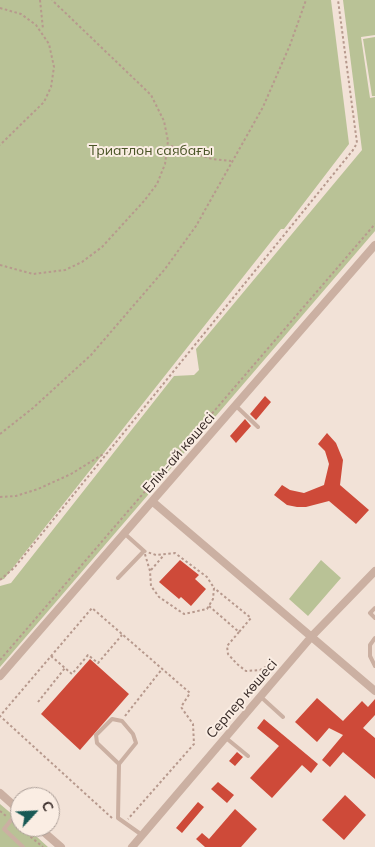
<!DOCTYPE html>
<html>
<head>
<meta charset="utf-8">
<style>
  body { margin:0 }
  #map { position:relative; width:375px; height:847px; overflow:hidden; background:#f2e2d7; font-family:Mulish,sans-serif }
  canvas { display:block }
  .north { position:absolute; left:10px; top:787px; width:50px; height:50px; box-sizing:border-box; background:#faede3; border:1px solid #ab9e97; border-radius:50%; rotate:65deg; font-size:14px; font-weight:700; line-height:20px; text-align:center; color:#352825 }
  .north::after { content:''; display:block; margin:auto; width:18px; height:22px; background:#185955; clip-path:polygon(50% 0,100% 100%,50% 72%,0 100%) }
</style>
</head>
<body>
<div id="map">
<canvas width="375" height="847"></canvas>
<div class="north">С</div>
</div>
<script>
const g = document.querySelector('canvas').getContext('2d');
g.lineJoin = 'round';
function fillPath(path, color) { g.fillStyle = color; g.fill(path, 'evenodd'); }
const shape = rows => new Path2D(rows.map(r => 'M' + r).join(''));
function strokePath(path, color, width, dash) { g.strokeStyle = color; g.lineWidth = width; g.lineCap = dash ? 'butt' : 'round'; g.setLineDash(dash || []); g.stroke(path); }
function write(font, color, halo, rows, align = 'center') {
  g.font = font + ' Mulish,sans-serif'; g.lineWidth = 4; g.setLineDash([]); g.textBaseline = 'middle'; g.strokeStyle = halo; g.fillStyle = color; for (const [text, x, y, turn = 0] of rows) {
    g.save(); g.translate(x, y); g.rotate((+turn || 0) * Math.PI / 180); g.textAlign = isNaN(turn) ? turn : align; if (halo) g.strokeText(text, 0, 0); g.fillText(text, 0, 0); g.restore();
  }
}
const green = shape([
  [0,0,331,0,349,144,284,229,281,229,4,579,0,580],
  [343,0,375,0,375,35,361,37,370,98,375,97,375,231,0,667,0,586,11,583,174,376,194,375,199,370,196,349,362,150],
  [375,37,375,96,372,96,363,39],
  [321,560,341,578,308,616,289,599],
  [0,804,20,821,20,827,26,827,48,847,0,847]
]);
const building = shape([
  [265,396,271,402,256,420,250,414],
  [245,419,251,426,236,443,230,436],
  [327,433,336,443,343,460,340,485,369,510,356,524,329,501,306,507,297,507,287,505,274,495,282,485,290,490,304,493,324,485,329,464,325,451,318,444],
  [180,560,199,575,195,579,206,589,191,606,181,597,179,599,159,582],
  [90,659,129,694,80,750,41,714],
  [317,698,343,721,362,701,368,707,375,699,375,715,363,728,375,738,375,779,343,752,330,767,322,760,343,735,329,728,317,742,295,722],
  [264,719,318,764,311,773,302,765,272,798,250,778,279,746,257,728],
  [237,752,243,757,235,766,229,761],
  [218,782,234,795,227,803,211,789],
  [345,795,366,815,344,840,322,820],
  [198,802,204,807,182,833,176,828],
  [235,809,257,829,241,847,205,847,196,839,202,833,209,839]
]);
const path = shape([
  [40,0,43,29],
  [0,8,21,14,36,25,49,44,54,67,51,87,44,102,0,145],
  [171,146,212,159,231,161],
  [0,265,33,274,65,270,82,262,102,247,144,201,157,184,165,164,168,141,164,121,151,95,52,0],
  [0,434,33,408,91,355,165,269,196,226,263,107,290,45,306,0],
  [0,497,16,496,38,489,71,474,105,453],
  [144,551,156,555,175,553,207,577,214,588,213,599,207,609,184,614,159,597,151,586,150,571,144,551],
  [151,570,164,555],
  [0,580,14,568,353,150,357,143,338,0],
  [209,606,239,632,251,618,214,588],
  [239,632,227,646,228,654,237,664,246,671,260,670,269,665],
  [51,656,72,674,88,655,98,663,122,635],
  [0,660,375,224],
  [38,702,65,668],
  [125,716,162,669],
  [0,811,6,816],
  [112,818,0,716,92,608,190,693,181,707,193,724,194,744,128,819],
  [15,824,43,847]
]);
const lane = shape([
  [236,406,258,427],
  [118,578,144,551,125,534],
  [375,608,370,613,375,618],
  [375,638,370,645,370,656,375,666],
  [261,697,283,717],
  [226,738,248,756],
  [119,764,97,743,96,735,112,719,122,721,133,734,136,743,119,764,118,818,142,835],
  [19,810,4,829,23,847]
]);
const street = shape([
  [153,502,375,691],
  [0,676,375,245],
  [0,793,20,811],
  [38,827,61,847],
  [132,847,312,636,375,571]
]);
const parkNames = [
  ["Триатлон саябағы",151,151]
];
const streetNames = [
  ["Елім-ай көшесі",179,453,-49],
  ["Серпер көшесі",242,699,-49]
];
fillPath(green, '#b9c296');
fillPath(building, '#ce4a39');
strokePath(path, '#b7998d', 2, [2.5, 2.5]);
strokePath(lane, '#cbb0a2', 4);
strokePath(street, '#cbb0a2', 8);
write('14px', '#4a5527', '#faede3', parkNames);
write('14px', '#352825', '#faede3', streetNames);
</script>
</body>
</html>
